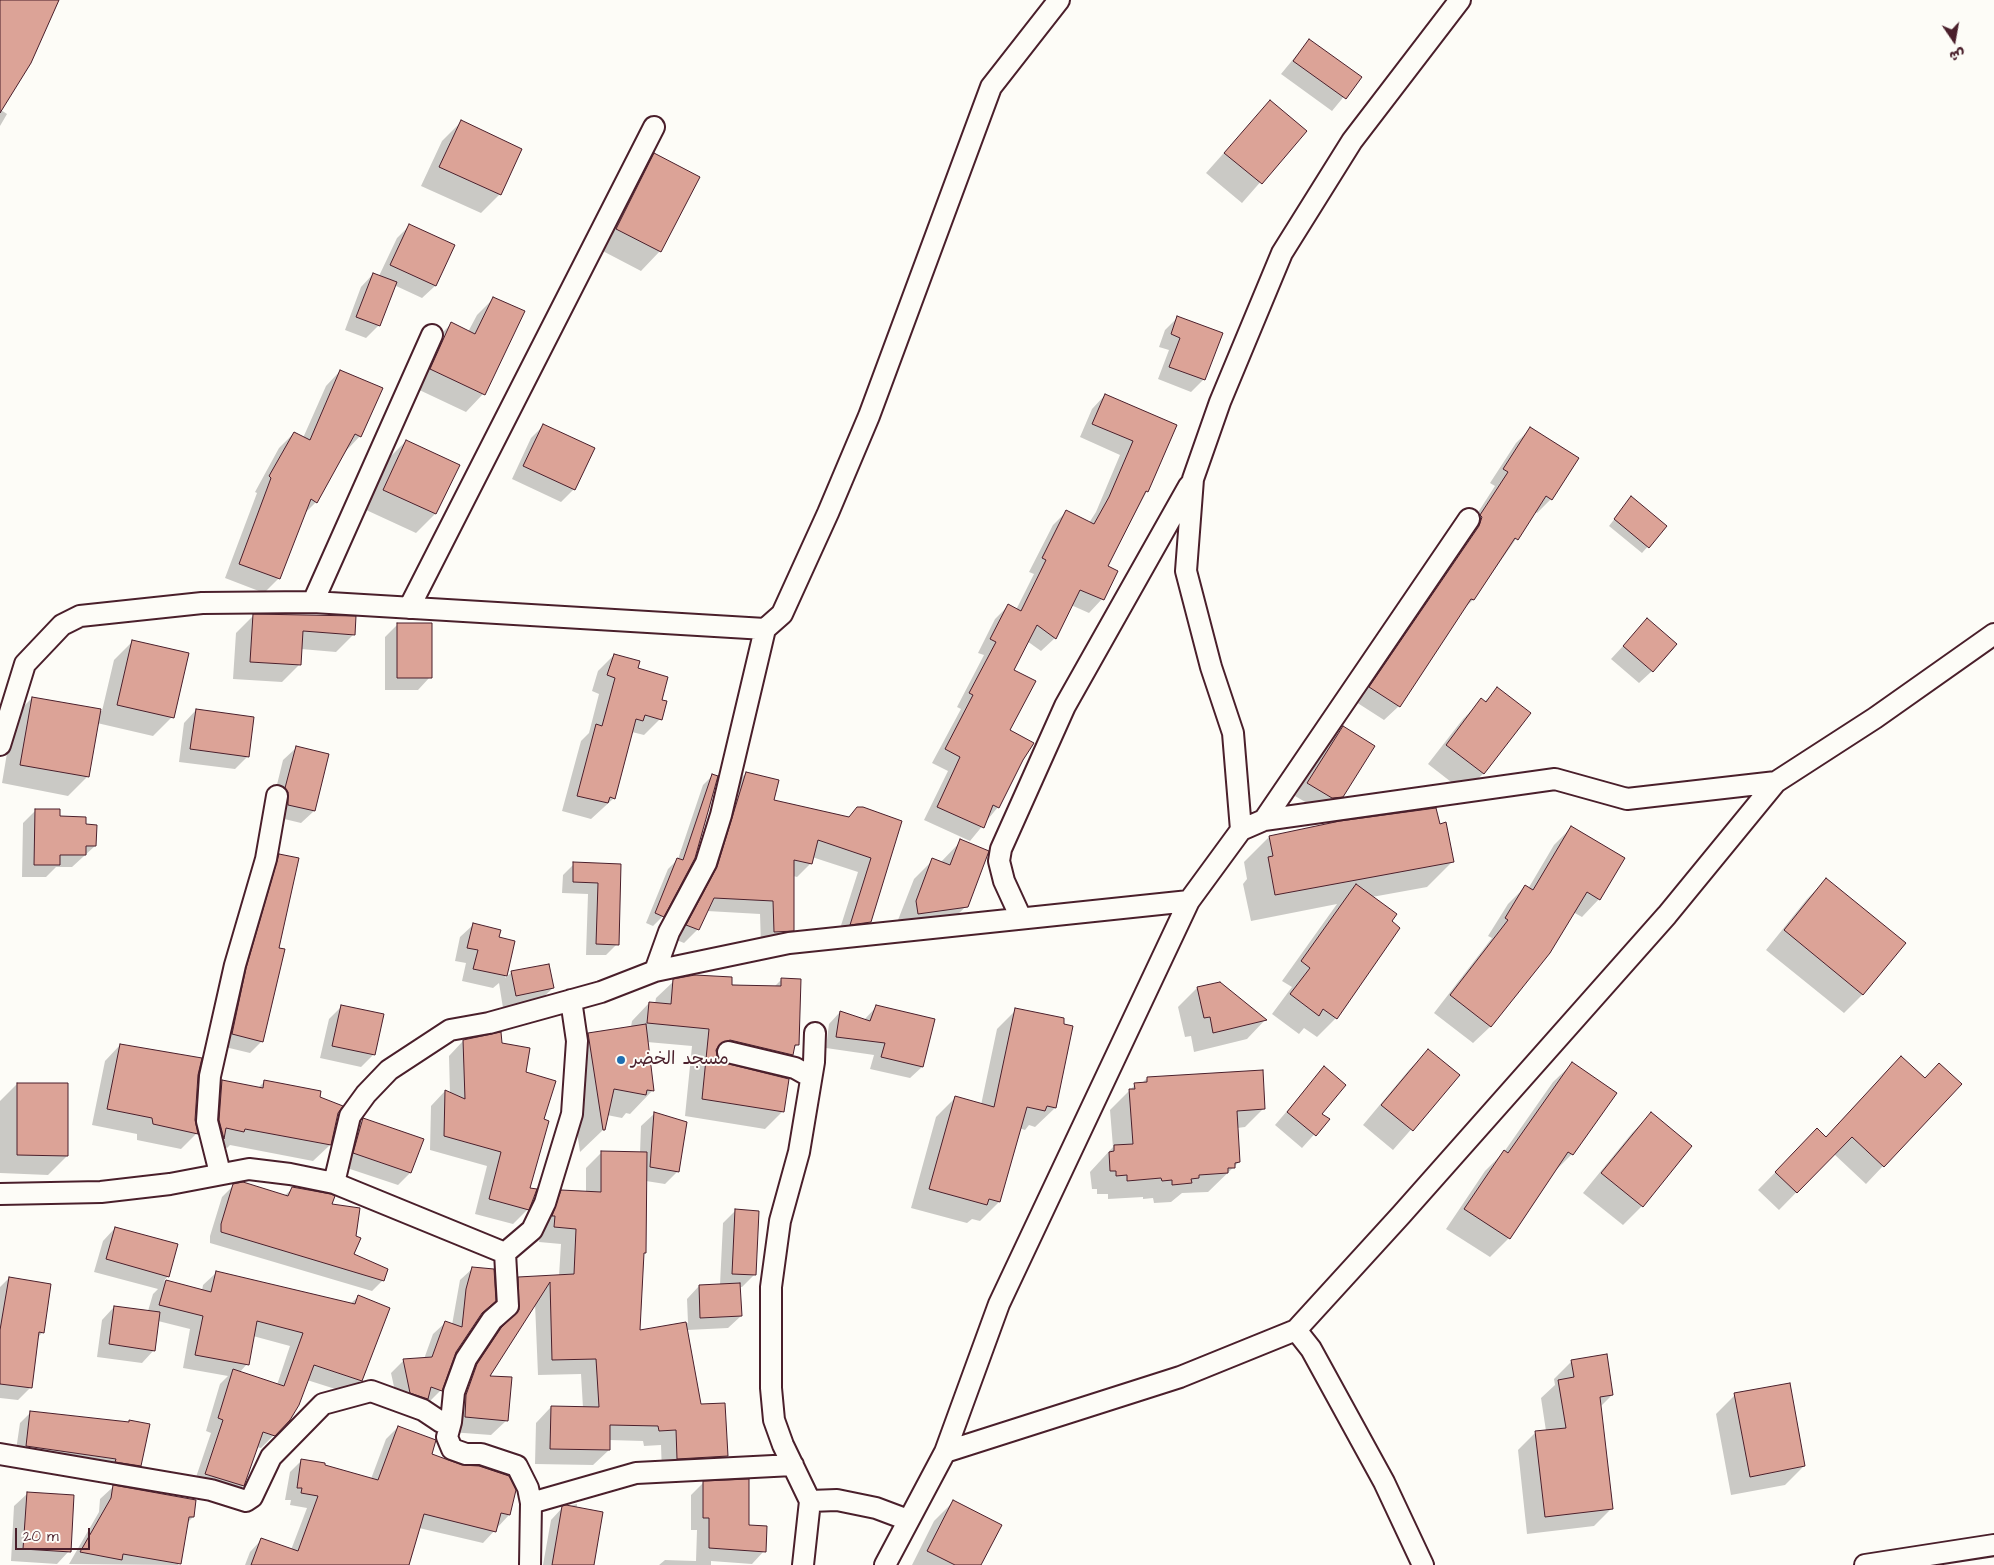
<!DOCTYPE html>
<html>
<head>
<meta charset="utf-8">
<style>
  body { margin:0 }
  #map { position:relative; width:1994px; height:1565px; overflow:hidden; background:#fdfcf7; font-family:"Architects Daughter","Playpen Sans Arabic",sans-serif }
  canvas { display:block }
  .north { position:absolute; left:1929px; top:15px; width:50px; height:50px; -webkit-text-stroke:4px #fdfcf7; paint-order:stroke; rotate:168deg; font-size:14px; font-weight:700; line-height:20px; text-align:center; color:#4a1f2b }
  .north::after { content:''; display:block; margin:auto; width:18px; height:22px; background:#4a1f2b; clip-path:polygon(50% 0,100% 100%,50% 72%,0 100%) }
  .scale { position:absolute; left:15px; top:1528px; width:75px; height:22px; box-sizing:border-box; border:2px solid #4a1f2b; border-top:0; padding-left:6px; font-size:15px; line-height:18px; white-space:nowrap; color:#4a1f2b; -webkit-text-stroke:4px #fdfcf7; paint-order:stroke }
</style>
</head>
<body>
<div id="map">
<canvas width="1994" height="1565"></canvas>
<div class="north">ش</div>
<div class="scale">20 m</div>
</div>
<script>
const g = document.querySelector('canvas').getContext('2d');
g.lineJoin = 'round';
function fillPath(path, color) { g.fillStyle = color; g.fill(path, 'evenodd'); }
const shape = rows => new Path2D(rows.map(r => 'M' + r).join(''));
function strokePath(path, color, width, dash) { g.strokeStyle = color; g.lineWidth = width; g.lineCap = dash ? 'butt' : 'round'; g.setLineDash(dash || []); g.stroke(path); }
function write(font, color, halo, rows, align = 'center') {
  g.font = font + ' "Architects Daughter","Playpen Sans Arabic",sans-serif'; g.lineWidth = 4; g.setLineDash([]); g.textBaseline = 'middle'; g.strokeStyle = halo; g.fillStyle = color; for (const [text, x, y, turn = 0] of rows) {
    g.save(); g.translate(x, y); g.rotate((+turn || 0) * Math.PI / 180); g.textAlign = isNaN(turn) ? turn : align; if (halo) g.strokeText(text, 0, 0); g.fillText(text, 0, 0); g.restore();
  }
}
const shadow = shape([
  [0,0,58,0,1,110,7,114,0,126],
  [1309,40,1360,77,1332,111,1281,74],
  [1270,101,1305,131,1242,203,1206,173],
  [461,122,500,194,481,213,421,186,442,141],
  [654,155,698,178,660,251,641,271,597,248,635,174],
  [410,225,453,245,435,286,422,298,394,285,379,325,366,338,345,330,361,287,373,274,379,276,397,238],
  [494,298,523,312,483,394,466,412,413,387,434,341,451,324,468,332,477,315],
  [1178,317,1221,334,1203,380,1191,392,1158,379,1169,350,1159,347,1165,330],
  [340,371,360,436,346,451,316,502,303,515,279,578,264,593,225,578,257,493,255,492,279,448,294,433,303,438,326,386],
  [1105,395,1175,425,1147,491,1106,567,1116,572,1102,599,1089,613,1071,605,1055,638,1041,651,1027,641,1012,670,1008,731,1022,760,998,807,970,841,924,820,948,771,932,763,961,709,957,707,984,655,978,653,995,619,1008,606,1016,610,1034,574,1029,572,1053,525,1066,512,1089,523,1096,512,1120,455,1080,437,1092,409],
  [544,425,574,489,561,502,512,479,531,438],
  [1530,429,1551,499,1537,513,1535,512,1473,600,1462,610,1399,706,1384,720,1356,702,1495,486,1490,483,1516,443],
  [406,441,458,466,435,514,416,533,364,509,387,460],
  [1626,504,1666,526,1642,553,1609,526],
  [253,616,354,634,336,652,301,649,299,665,282,682,233,679,236,633],
  [1647,620,1652,671,1639,683,1611,659],
  [398,624,430,677,418,690,385,690,385,637],
  [133,641,172,717,153,736,97,723,88,776,68,796,2,783,13,717,32,698,102,711,114,660],
  [614,655,660,700,660,719,644,735,632,732,614,798,591,819,562,811,581,741,589,733,599,694,592,691,598,671],
  [1498,689,1484,773,1464,792,1428,764,1463,719,1482,700,1484,702],
  [196,710,248,756,235,769,179,762,184,723],
  [1343,728,1342,796,1329,809,1319,810,1295,796,1331,740],
  [296,748,314,811,301,823,276,817,273,801,283,760],
  [746,773,773,801,848,818,901,821,870,921,856,935,837,938,858,872,812,857,811,863,797,877,793,876,793,930,779,944,761,945,760,914,707,911,698,929,684,943,674,939,733,787],
  [712,776,694,858,663,916,653,926,646,923,668,869,678,859,703,785],
  [36,810,85,826,95,846,72,867,56,867,46,877,22,877,23,823],
  [1439,825,1453,861,1427,887,1372,897,1336,1018,1317,1037,1304,1028,1299,1034,1272,1014,1292,987,1282,981,1337,904,1251,921,1243,884,1247,879,1244,862,1269,837],
  [1571,828,1599,899,1582,917,1573,912,1491,1026,1473,1043,1434,1013,1492,938,1488,936,1508,904,1525,887,1528,889,1554,845],
  [961,841,966,906,947,926,900,933,898,920,914,879,933,860,940,863],
  [279,855,277,949,262,1041,250,1053,221,1046,268,867],
  [574,864,620,865,617,944,606,955,586,955,588,894,562,893,563,875],
  [1826,880,1863,994,1844,1013,1766,950,1807,899],
  [473,925,498,938,514,941,505,978,512,972,553,988,540,1000,503,1008,499,983,493,988,462,981,466,963,455,961,460,937],
  [782,979,798,1044,793,1049,792,1055,775,1072,718,1059,724,1065,788,1080,782,1112,765,1129,685,1116,692,1046,647,1042,652,1091,630,1114,626,1113,622,1118,607,1115,604,1129,580,1152,566,1057,589,1034,631,1027,632,1021,649,1003,655,1004,656,998,674,981,774,987],
  [1220,983,1265,1020,1247,1039,1194,1052,1191,1036,1185,1037,1178,1007,1197,988],
  [342,1006,374,1054,361,1067,320,1058,329,1019],
  [877,1006,922,1067,910,1078,870,1069,874,1055,826,1048,829,1024,840,1012,864,1020],
  [1016,1010,1055,1108,1035,1127,1029,1125,1025,1130,1019,1128,999,1202,980,1221,972,1219,967,1223,911,1208,936,1117,955,1098,981,1105,997,1029],
  [463,1041,525,1073,542,1120,529,1189,528,1209,513,1224,475,1214,487,1166,430,1150,431,1106,445,1091,450,1094,449,1056],
  [120,1045,200,1059,197,1075,194,1120,197,1133,181,1149,137,1140,137,1134,92,1125,105,1061],
  [1428,1051,1458,1076,1393,1150,1363,1125,1409,1070],
  [1573,1063,1572,1154,1553,1173,1509,1238,1490,1257,1446,1229,1485,1171,1504,1152,1553,1082],
  [1324,1068,1321,1114,1328,1119,1302,1148,1275,1125],
  [1884,1075,1883,1166,1866,1184,1834,1154,1779,1210,1758,1190,1799,1148,1825,1138],
  [1147,1078,1264,1108,1245,1127,1237,1128,1239,1162,1208,1192,1182,1193,1171,1202,1154,1203,1153,1198,1143,1199,1143,1197,1108,1199,1108,1194,1097,1194,1097,1189,1092,1189,1090,1172,1113,1147,1110,1110,1135,1085,1141,1084],
  [265,1081,318,1097,337,1113,330,1145,313,1161,230,1145,227,1148,215,1145,206,1098,222,1082,258,1088],
  [17,1084,67,1156,48,1175,0,1173,0,1101],
  [654,1114,678,1171,665,1184,646,1181,645,1253,642,1255,638,1332,688,1323,687,1299,699,1286,720,1285,723,1223,735,1211,755,1274,742,1287,739,1287,741,1316,728,1328,687,1330,700,1406,726,1456,711,1471,662,1474,661,1445,644,1446,643,1441,609,1440,609,1450,593,1465,535,1464,536,1423,551,1407,583,1408,581,1374,538,1375,535,1303,487,1377,507,1420,491,1435,450,1432,462,1381,486,1345,504,1327,503,1293,519,1278,559,1276,561,1244,539,1242,546,1207,562,1191,586,1193,586,1168,602,1152,640,1153,641,1126],
  [1651,1114,1642,1206,1623,1225,1583,1193,1632,1133],
  [363,1120,410,1173,398,1185,341,1166,351,1132],
  [234,1185,284,1196,293,1188,330,1205,352,1254,383,1280,372,1291,210,1243,210,1236,222,1197],
  [115,1228,168,1276,164,1281,202,1291,203,1285,217,1272,350,1304,358,1297,361,1380,348,1393,307,1380,289,1420,261,1448,256,1447,243,1486,230,1499,193,1486,211,1433,206,1431,220,1384,228,1376,183,1368,190,1329,158,1321,154,1350,142,1363,97,1357,102,1320,114,1307,148,1311,153,1294,158,1289,94,1272,103,1241],
  [253,1336,290,1346,277,1385,239,1373,247,1364],
  [473,1268,479,1315,455,1352,441,1390,429,1402,398,1405,391,1373,404,1360,424,1359,433,1334,446,1322,452,1325,460,1280],
  [9,1278,43,1332,37,1338,31,1387,18,1400,0,1398,0,1287],
  [1572,1361,1612,1395,1600,1407,1611,1509,1594,1526,1527,1534,1518,1450,1536,1432,1546,1431,1541,1398,1555,1385,1554,1379],
  [1735,1395,1804,1466,1785,1485,1731,1495,1716,1414],
  [31,1412,140,1465,128,1477,15,1457,20,1423],
  [398,1427,509,1515,483,1543,419,1528,408,1565,245,1565,250,1552,262,1539,291,1550,307,1508,290,1505,291,1500,285,1500,290,1472,302,1460,371,1479,386,1439],
  [703,1483,748,1526,764,1551,752,1564,711,1561,711,1565,659,1565,665,1560,696,1561,697,1530,691,1530,691,1495],
  [113,1487,193,1517,187,1523,178,1565,69,1564,99,1512,100,1499],
  [27,1494,69,1551,57,1564,11,1561,14,1506],
  [953,1502,980,1565,912,1565,934,1521],
  [577,1504,574,1565,543,1565,551,1520,563,1507]
]);
const building = shape([
  [0,0,59,0,31,63,0,113,0,0],
  [1309,39,1362,77,1346,99,1293,61,1309,39],
  [1270,100,1307,131,1262,184,1224,153,1270,100],
  [461,120,522,149,501,195,439,167,461,120],
  [654,153,700,177,661,252,616,229,654,153],
  [409,224,455,245,436,286,390,265,409,224],
  [373,273,397,282,380,326,356,317,373,273],
  [493,297,525,311,485,395,430,369,451,322,475,334,493,297],
  [1177,316,1223,333,1205,380,1169,367,1180,338,1171,334,1177,316],
  [340,370,383,388,361,437,355,434,317,503,311,499,280,579,239,564,271,478,269,476,294,432,310,440,340,370],
  [1105,394,1177,425,1148,492,1146,491,1108,566,1118,571,1104,600,1080,590,1056,639,1037,625,1014,670,1036,681,1010,730,1034,743,1023,760,999,808,993,805,984,828,937,807,960,757,945,749,973,695,969,693,996,642,990,639,1008,604,1021,611,1046,560,1042,558,1066,510,1094,524,1109,497,1133,441,1092,424,1105,394],
  [543,424,595,448,575,490,523,466,543,424],
  [1530,427,1579,458,1552,500,1546,496,1518,540,1515,538,1474,600,1471,599,1400,707,1369,687,1479,526,1482,517,1480,515,1508,472,1503,469,1530,427],
  [406,440,460,465,436,514,383,490,406,440],
  [1631,496,1667,526,1649,548,1614,519,1631,496],
  [253,614,356,616,355,635,303,631,301,665,250,662,253,614],
  [1647,618,1677,644,1653,672,1623,646,1647,618],
  [397,623,432,623,432,678,397,678,397,623],
  [132,640,189,653,174,718,117,705,132,640],
  [614,654,640,661,638,668,668,677,662,700,667,701,662,720,645,715,643,721,636,719,615,799,610,797,608,803,577,796,596,724,602,726,615,678,607,675,614,654],
  [1497,687,1531,713,1484,774,1446,745,1481,698,1486,702,1497,687],
  [32,697,101,709,89,777,20,765,32,697],
  [196,709,254,717,249,757,190,749,196,709],
  [1343,726,1375,746,1343,797,1332,798,1307,783,1343,726],
  [296,746,329,754,315,811,288,805,288,792,285,788,296,746],
  [746,772,779,780,774,800,849,817,857,807,863,807,902,821,871,922,850,925,871,858,818,840,812,864,794,860,794,931,774,932,773,901,714,898,699,930,686,925,717,867,746,772],
  [712,774,718,776,695,858,664,917,655,913,677,858,683,860,712,774],
  [1436,808,1440,824,1446,822,1454,862,1275,895,1268,857,1273,856,1269,836,1340,821,1436,808],
  [35,809,60,809,60,816,86,817,86,824,97,825,96,846,86,846,86,855,60,855,60,865,34,865,35,809],
  [1571,826,1625,858,1600,900,1587,892,1550,953,1491,1027,1450,995,1508,920,1505,918,1525,885,1533,890,1571,826],
  [960,839,989,851,968,907,918,914,916,901,932,858,950,865,960,839],
  [279,854,299,858,279,948,285,949,263,1042,232,1034,246,968,279,854],
  [573,862,621,864,619,945,596,944,598,883,573,882,573,862],
  [1826,878,1906,943,1863,995,1784,930,1826,878],
  [1356,884,1397,914,1392,921,1400,928,1337,1019,1323,1009,1319,1016,1290,994,1310,968,1301,961,1356,884],
  [473,923,501,930,499,937,515,941,507,976,473,969,478,950,467,948,473,923],
  [549,964,554,988,516,996,511,971,549,964],
  [695,975,732,977,732,985,781,986,781,978,801,979,799,1045,795,1045,793,1055,730,1040,720,1044,716,1050,717,1056,725,1063,789,1079,784,1112,702,1099,709,1029,647,1023,649,1002,671,1004,673,979,695,975],
  [1220,982,1267,1020,1213,1033,1210,1017,1204,1018,1197,987,1220,982],
  [341,1005,384,1014,375,1055,332,1046,341,1005],
  [876,1005,935,1019,923,1067,881,1057,885,1043,836,1037,840,1011,870,1021,876,1005],
  [1015,1008,1064,1018,1064,1024,1073,1026,1056,1108,1047,1106,1045,1111,1027,1107,1000,1202,989,1199,987,1205,929,1189,955,1096,994,1107,1015,1008],
  [646,1024,654,1091,647,1090,646,1095,614,1089,605,1130,603,1130,588,1033,646,1024],
  [501,1032,502,1043,530,1048,526,1072,556,1081,544,1119,549,1121,530,1188,537,1189,529,1210,489,1199,501,1152,444,1136,445,1090,465,1099,463,1040,501,1032],
  [120,1044,202,1058,198,1075,195,1120,198,1134,153,1124,152,1118,107,1109,120,1044],
  [1428,1049,1460,1075,1413,1131,1381,1105,1428,1049],
  [1901,1056,1925,1078,1939,1063,1962,1084,1884,1167,1852,1137,1797,1193,1775,1172,1817,1128,1826,1137,1901,1056],
  [1572,1062,1617,1093,1573,1155,1568,1152,1510,1239,1464,1209,1504,1150,1508,1153,1572,1062],
  [1324,1066,1346,1085,1322,1114,1330,1119,1316,1136,1287,1112,1324,1066],
  [1263,1070,1265,1109,1237,1111,1240,1162,1235,1163,1235,1168,1228,1168,1228,1173,1199,1175,1199,1178,1191,1179,1192,1183,1172,1185,1172,1180,1162,1181,1161,1178,1127,1181,1127,1175,1116,1176,1116,1171,1110,1171,1109,1152,1114,1151,1114,1145,1133,1144,1129,1089,1135,1089,1134,1083,1147,1082,1147,1077,1263,1070],
  [222,1080,263,1088,264,1080,321,1091,320,1097,343,1106,338,1113,331,1145,245,1129,244,1132,226,1128,224,1139,219,1120,222,1080],
  [17,1083,68,1083,68,1156,17,1155,17,1083],
  [654,1112,687,1122,679,1172,650,1167,654,1112],
  [1651,1112,1692,1146,1643,1207,1601,1173,1651,1112],
  [363,1118,424,1139,411,1173,353,1153,363,1118],
  [601,1151,647,1152,646,1253,644,1253,640,1330,686,1322,701,1404,725,1403,728,1456,677,1459,676,1430,659,1431,658,1426,610,1425,610,1450,550,1449,551,1406,599,1407,596,1359,552,1360,550,1282,490,1376,512,1377,508,1421,465,1417,466,1395,477,1364,501,1328,519,1310,518,1277,574,1274,576,1229,554,1227,555,1216,552,1216,561,1190,601,1192,601,1151],
  [243,1182,288,1196,292,1187,331,1194,335,1196,332,1204,360,1208,356,1236,361,1238,354,1254,388,1269,384,1281,221,1232,221,1224,233,1184,243,1182],
  [735,1209,759,1211,756,1275,732,1274,735,1209],
  [115,1227,178,1244,169,1277,106,1259,115,1227],
  [472,1267,494,1269,496,1301,482,1313,456,1352,442,1391,431,1387,428,1399,410,1393,403,1359,432,1357,445,1321,462,1327,466,1289,472,1267],
  [216,1271,355,1304,358,1295,390,1308,362,1381,314,1365,299,1405,290,1420,275,1436,263,1432,244,1486,205,1474,223,1420,218,1418,233,1369,284,1386,303,1333,257,1321,249,1365,195,1355,203,1316,159,1305,166,1280,211,1292,216,1271],
  [9,1277,51,1284,44,1333,39,1332,32,1388,0,1384,0,1330,9,1277],
  [740,1283,742,1316,700,1318,699,1285,740,1283],
  [114,1306,160,1312,155,1351,109,1344,114,1306],
  [1607,1354,1613,1395,1600,1397,1613,1509,1545,1517,1535,1431,1566,1428,1558,1380,1574,1377,1571,1360,1607,1354],
  [1790,1383,1805,1466,1750,1477,1734,1393,1790,1383],
  [30,1411,129,1422,129,1420,150,1424,141,1466,115,1462,116,1459,26,1446,30,1411],
  [398,1426,436,1440,432,1454,462,1465,479,1466,509,1476,516,1490,510,1515,501,1513,496,1532,424,1514,409,1565,251,1565,261,1538,298,1551,318,1496,301,1493,302,1488,297,1488,301,1459,325,1463,325,1465,378,1480,398,1426],
  [749,1479,749,1525,767,1526,766,1552,709,1548,709,1518,703,1518,703,1481,749,1479],
  [113,1485,196,1500,194,1517,189,1517,181,1564,123,1554,122,1560,80,1552,111,1498,113,1485],
  [27,1492,74,1495,71,1552,23,1549,27,1492],
  [953,1500,1002,1525,981,1565,955,1565,927,1551,953,1500],
  [566,1505,603,1512,594,1565,552,1565,562,1506,566,1505]
]);
const street = shape([
  [313,602,432,335],
  [409,608,654,127],
  [0,745,25,664,62,625,80,616,202,603,313,602,765,629],
  [1264,820,1469,519],
  [1241,830,1233,733,1211,667,1186,571,1193,479,1220,402,1282,253,1352,141,1460,0],
  [1021,918,1004,881,999,861,1001,849,1065,706,1189,486],
  [655,971,669,932,706,863,721,815,765,629,782,614,828,513,869,416,991,87,1059,0],
  [728,1052,795,1068,811,1077],
  [220,1173,207,1121,210,1076,235,965,266,859,277,796],
  [334,1183,350,1116,366,1094,389,1070,450,1030,489,1023,601,992,655,971,789,943,1189,901],
  [0,1194,101,1192,170,1184,249,1169,290,1174,334,1183,505,1253],
  [505,1253,532,1230,545,1203,572,1114,577,1041,571,1000],
  [1296,1330,1311,1349,1384,1482,1423,1565],
  [451,1422,454,1392,466,1359,492,1320,508,1306,505,1253],
  [945,1452,1180,1377,1296,1330,1401,1215,1667,915,1776,782,1875,718,1994,634],
  [0,1454,211,1490,246,1501,252,1497,271,1457,323,1404,371,1391,423,1410,441,1422,451,1422,447,1437,452,1449,466,1454,481,1454,517,1466,528,1488,531,1503,530,1565],
  [810,1501,837,1500,876,1508,908,1520],
  [531,1503,636,1473,793,1465],
  [803,1565,810,1501,783,1445,774,1420,771,1388,771,1287,780,1221,799,1152,814,1062,815,1033],
  [885,1565,945,1452,999,1304,1189,901,1241,830,1264,820,1555,779,1627,799,1776,782],
  [1865,1565,1994,1545]
]);
const markers = [
  [621,1060,5,"#1f6fb2"]
];
const poiNames = [
  ["مسجد الخضر",631,1060]
];
fillPath(shadow, '#0003');
fillPath(building, '#dca397');
strokePath(building, '#4a1f2b', 1);
strokePath(street, '#4a1f2b', 24);
strokePath(street, '#fdfcf7', 20);
for (const [x, y, r, color] of markers) { const dot = new Path2D(); dot.arc(x, y, r, 0, 2 * Math.PI); g.fillStyle = color; g.fill(dot); strokePath(dot, '#fdfcf7', 2); }
write('18px', '#4a1f2b', '#fdfcf7', poiNames, 'left');
</script>
</body>
</html>
